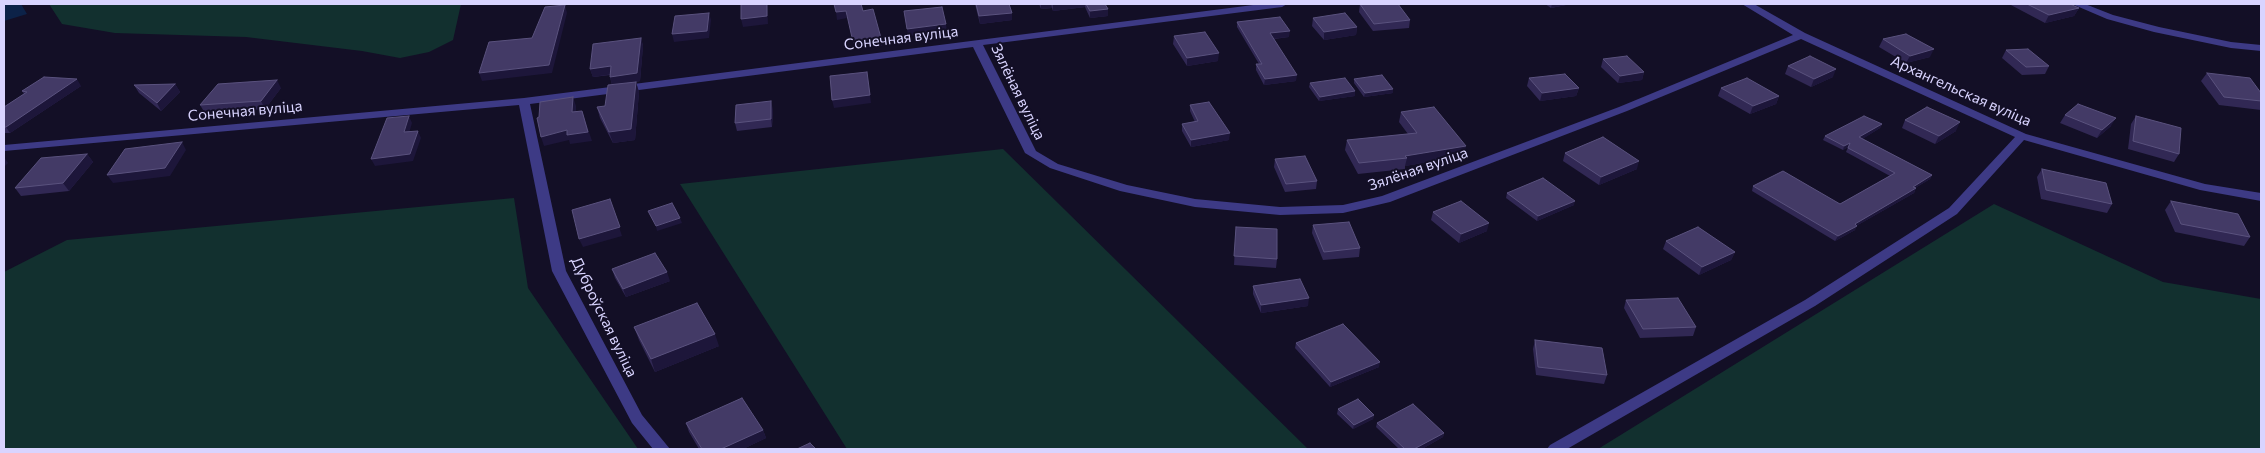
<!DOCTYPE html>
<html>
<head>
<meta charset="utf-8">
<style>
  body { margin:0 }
  #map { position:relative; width:2265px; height:453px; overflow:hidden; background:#130f26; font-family:Commissioner,sans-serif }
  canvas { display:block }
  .frame { position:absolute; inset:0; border:5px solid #d9d4ff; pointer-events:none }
</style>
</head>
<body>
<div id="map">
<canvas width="2265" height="453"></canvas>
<div class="frame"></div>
</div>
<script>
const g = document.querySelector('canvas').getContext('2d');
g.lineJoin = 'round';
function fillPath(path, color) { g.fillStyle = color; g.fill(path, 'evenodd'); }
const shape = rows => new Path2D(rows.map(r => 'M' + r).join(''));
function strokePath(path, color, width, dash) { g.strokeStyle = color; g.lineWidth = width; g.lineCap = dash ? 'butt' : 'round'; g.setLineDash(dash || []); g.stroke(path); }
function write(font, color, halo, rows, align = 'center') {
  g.font = font + ' Commissioner,sans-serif'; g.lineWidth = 4; g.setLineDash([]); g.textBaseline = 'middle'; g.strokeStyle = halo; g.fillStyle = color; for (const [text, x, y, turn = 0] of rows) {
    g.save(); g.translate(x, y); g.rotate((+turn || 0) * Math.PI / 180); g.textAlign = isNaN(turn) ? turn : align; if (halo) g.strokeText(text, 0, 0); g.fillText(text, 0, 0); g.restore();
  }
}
const green = shape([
  [49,4,461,4,453,40,429,52,400,58,362,51,246,37,115,33,62,24],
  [1003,149,1308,449,847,449,680,184],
  [514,198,528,288,638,449,4,449,4,272,67,240],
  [1994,204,2163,282,2261,299,2261,449,1598,449]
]);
const water = shape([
  [4,4,21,4,27,14,4,21]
]);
const minor = shape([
  [1261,4,1287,4,1282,7,983,45,1036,151,1058,164,1127,185,1195,199,1280,207,1343,205,1382,196,1619,107,1793,35,1742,4,1754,4,1805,33,2026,134,2205,184,2261,193,2261,201,2200,190,2024,140,1957,214,1815,306,1567,449,1547,449,1550,445,1805,300,1949,208,2015,137,1801,39,1627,111,1390,202,1343,213,1280,215,1195,207,1120,191,1050,168,1025,153,973,47,530,104,566,271,642,415,670,449,653,449,632,423,552,271,519,105,4,151,4,145,524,98,1261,4],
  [2072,4,2085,4,2113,15,2159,27,2231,42,2261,45,2261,51,2231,48,2154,32,2107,19,2072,4]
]);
const wall = shape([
  [975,4,1009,4,1012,20,980,24],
  [1039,4,1105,4,1108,9,1108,16,1090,18,1085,7,1053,11,1052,8,1041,9],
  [1360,4,1410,20,1409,28,1373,31,1359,12],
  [1545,4,1571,4,1551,8],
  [2009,4,2070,4,2079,8,2074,16,2045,23],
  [1313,18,1357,27,1356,35,1324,40,1312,26],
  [1237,22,1289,37,1274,39,1296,81,1264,85,1256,70,1256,64,1259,64,1237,27],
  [1174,36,1218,61,1187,66,1173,44],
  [641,38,643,46,640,81,636,82,639,92,635,140,613,143,600,118,597,107,605,106,612,85,610,77,610,75,593,77,590,69],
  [1883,39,1930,57,1906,63,1879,47],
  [2006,50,2049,66,2045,74,2022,75,2002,58],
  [1603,59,1644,72,1642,80,1618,83,1601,67],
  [1788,66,1833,77,1811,87,1785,74],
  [2207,73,2261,93,2261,110,2219,105,2201,81],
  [1529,78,1579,88,1576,96,1540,101,1527,86],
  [1354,79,1393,93,1364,97,1354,83],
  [1310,83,1355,96,1319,101,1309,87],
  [175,84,180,92,161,111,139,93,134,85],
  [81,86,10,133,4,133,4,107,24,94,22,91],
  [281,88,265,109,205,113,200,105],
  [1721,88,1779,96,1776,104,1750,114,1718,96],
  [1190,105,1229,140,1191,147,1182,131,1182,124,1195,122,1190,111],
  [773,109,772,127,737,131,735,123],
  [1401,112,1464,156,1405,166,1405,169,1358,174,1345,150,1347,140,1408,134,1399,122],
  [2065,115,2111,126,2097,138,2060,123],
  [2136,116,2179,154,2174,162,2128,149,2131,124],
  [1905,120,1956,131,1935,144,1902,128],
  [1882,124,1880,128,1862,139,1932,175,1930,179,1915,188,1916,188,1914,193,1856,226,1855,230,1835,241,1752,191,1753,186,1840,204,1890,176,1846,152,1848,147,1843,150,1823,140,1825,136],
  [1565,153,1637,169,1599,185,1563,161],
  [87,154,93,162,69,191,21,196,15,188],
  [1275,159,1317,181,1316,189,1285,192,1274,167],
  [2042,169,2112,204,2107,213,2041,199,2037,177],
  [1507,193,1574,205,1537,221,1506,198],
  [2171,201,2250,237,2244,246,2175,232,2165,210],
  [1433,212,1487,231,1459,243,1431,220],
  [1313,225,1360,248,1359,257,1323,260,1312,233],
  [1236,227,1277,259,1276,268,1234,265],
  [1666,241,1735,252,1731,260,1699,275,1663,249],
  [612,269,670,281,626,297,615,278],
  [1253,286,1308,306,1261,313,1253,294],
  [1626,300,1696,327,1693,336,1640,338,1624,308],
  [634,327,719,346,655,372,639,340],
  [1535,340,1607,375,1604,384,1536,375,1533,349],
  [1296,343,1379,367,1330,387,1295,348],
  [1338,409,1374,415,1373,419,1353,429,1337,414],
  [686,423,763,430,766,438,743,449,699,449,689,432],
  [1377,423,1444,433,1443,437,1422,449,1399,449,1376,427]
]);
const shadedWall = shape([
  [767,4,768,24,743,27,741,19],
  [1041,4,1051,4,1052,8,1041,9],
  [1061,4,1085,4,1085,7,1053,11,1053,5],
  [1552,4,1571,4,1551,8],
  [565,5,567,13,552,73,482,81,479,73,549,65],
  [2079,8,2074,16,2045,23,2049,15],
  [1108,9,1108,16,1090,18,1090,11],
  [846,11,847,18,837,20,836,12],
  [709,13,711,20,709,38,674,42,672,34],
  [1012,13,1012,20,980,24,979,16],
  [946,24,947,32,908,36,907,29],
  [1357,27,1356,35,1324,40,1324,32],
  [1290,31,1289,37,1270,39,1270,33],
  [641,38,643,46,640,81,636,82,639,92,635,140,613,143,609,132,612,85,610,77],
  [881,38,882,46,854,49,853,42],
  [1934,49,1930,57,1906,63,1910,56],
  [1219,53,1218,61,1187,66,1187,58],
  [611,66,613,74,593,77,590,69],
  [1836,69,1833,77,1811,87,1814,79],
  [867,72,871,103,834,108,832,100],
  [1644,72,1642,80,1618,83,1620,76],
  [1297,75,1296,81,1264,85,1265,79],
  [77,79,81,86,10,133,6,127],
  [277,80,281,88,265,109,261,101],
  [175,84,180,92,161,111,157,103],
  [1579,88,1576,96,1540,101,1542,93],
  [1393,89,1393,93,1364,97,1365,93],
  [1355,91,1355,96,1319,101,1320,97],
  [1779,96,1776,104,1750,114,1753,106],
  [573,97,576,106,576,121,572,112],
  [771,101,773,109,772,127,771,119],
  [582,111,592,141,570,144,569,140,544,146,541,137,567,130],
  [409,116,412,123,407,140,404,132],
  [2116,118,2111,126,2097,138,2102,130],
  [1960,122,1956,131,1935,144,1939,136],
  [1882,124,1880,128,1858,142,1859,137],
  [418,131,421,138,413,161,375,166,371,159],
  [1230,133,1229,140,1191,147,1191,140],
  [182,142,186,150,170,176,113,183,107,175],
  [1850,143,1849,147,1843,150,1844,146],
  [1466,146,1464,156,1405,166,1407,158,1405,156],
  [87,154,93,162,69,191,63,183],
  [4,157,8,163,4,167],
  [1639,161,1637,169,1599,185,1601,177],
  [1932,175,1930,179,1910,191,1913,187],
  [1916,188,1914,193,1856,226,1855,230,1835,241,1838,236,1855,224],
  [610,199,622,236,583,247,579,239],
  [1575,201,1574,205,1537,221,1538,216],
  [680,218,682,223,657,231,656,226],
  [1489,223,1487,231,1459,243,1461,234],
  [1735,252,1731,260,1699,275,1702,267],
  [667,272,670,281,626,297,623,289],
  [1309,298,1308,306,1261,313,1261,305],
  [715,334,719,346,655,372,651,359],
  [1380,362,1379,367,1330,387,1331,382],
  [1374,415,1373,419,1353,429,1354,425],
  [763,430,766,438,743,449,721,449],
  [1444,433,1443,437,1422,449,1414,449]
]);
const building = shape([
  [741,4,767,4,767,16,741,19,741,4],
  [834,4,861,4,863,11,873,9,881,38,853,42,846,11,836,12,834,4],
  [976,4,1009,4,1012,13,979,16,976,4],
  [1086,4,1105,4,1108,9,1090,11,1086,4],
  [1360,4,1398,4,1410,20,1374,24,1360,4],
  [2027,4,2070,4,2079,8,2049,15,2027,4],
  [565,5,549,65,479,73,489,42,532,38,545,7,565,5],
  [942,7,946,24,907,29,904,11,942,7],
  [709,13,707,31,672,34,675,16,709,13],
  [1345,13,1357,27,1324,32,1313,18,1345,13],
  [1280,17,1290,31,1270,33,1297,75,1265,79,1256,64,1262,64,1237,22,1280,17],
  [1205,32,1219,53,1187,58,1174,36,1205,32],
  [1906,34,1934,49,1910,56,1883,39,1906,34],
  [641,38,637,73,610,77,611,66,590,69,593,44,641,38],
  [2028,49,2049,66,2026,67,2006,50,2028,49],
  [1627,56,1644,72,1620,76,1603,59,1627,56],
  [1810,56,1836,69,1814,79,1788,66,1810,56],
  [867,72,870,95,832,100,830,76,867,72],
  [2207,73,2250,78,2261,93,2261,101,2224,97,2207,73],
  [1565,74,1579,88,1542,93,1529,78,1565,74],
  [1382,75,1393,89,1365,93,1354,79,1382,75],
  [44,77,77,79,6,127,4,127,4,107,27,92,22,91,44,77],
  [1345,78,1355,91,1320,97,1310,83,1345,78],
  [1747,78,1779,96,1753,106,1721,88,1747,78],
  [277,80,261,101,200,105,218,84,277,80],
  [636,82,631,129,609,132,597,107,605,106,608,85,636,82],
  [175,84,157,103,134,85,175,84],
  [573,97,572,112,582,111,588,132,567,135,567,130,541,137,537,118,539,117,540,102,573,97],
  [771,101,771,119,735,123,736,105,771,101],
  [1209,102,1230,133,1191,140,1182,124,1198,121,1190,105,1209,102],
  [2078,104,2116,118,2102,130,2065,115,2078,104],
  [1434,107,1466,146,1405,156,1407,158,1359,163,1347,140,1417,133,1401,112,1434,107],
  [1927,107,1960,122,1939,136,1905,120,1927,107],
  [409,116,404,132,418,131,410,154,371,159,387,118,409,116],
  [1864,116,1882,124,1859,137,1932,175,1913,187,1916,188,1855,224,1857,226,1838,236,1753,186,1783,171,1840,204,1895,173,1848,148,1850,143,1844,146,1825,136,1864,116],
  [2136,116,2181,128,2179,154,2133,141,2136,116],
  [1603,137,1639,161,1601,177,1565,153,1603,137],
  [182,142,165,168,107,175,125,149,182,142],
  [87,154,63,183,15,188,41,158,87,154],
  [1305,156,1317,181,1286,184,1275,159,1305,156],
  [2042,169,2106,183,2112,204,2046,190,2042,169],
  [1543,178,1575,201,1538,216,1507,193,1543,178],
  [610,199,620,227,579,239,572,210,610,199],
  [1461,201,1489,223,1461,234,1433,212,1461,201],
  [2171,201,2238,214,2250,237,2181,224,2171,201],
  [672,203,680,218,656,226,648,211,672,203],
  [1349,222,1360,248,1324,252,1313,225,1349,222],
  [1236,227,1277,229,1277,259,1234,256,1236,227],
  [1698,227,1735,252,1702,267,1666,241,1698,227],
  [655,253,667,272,623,289,612,269,655,253],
  [1300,279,1309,298,1261,305,1253,286,1300,279],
  [1678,298,1696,327,1643,329,1626,300,1678,298],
  [697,303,715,334,651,359,634,327,697,303],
  [1343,324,1380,362,1331,382,1296,343,1343,324],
  [1535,340,1602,348,1607,375,1538,367,1535,340],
  [742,398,763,430,721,449,702,449,686,423,742,398],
  [1358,399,1374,415,1354,425,1338,409,1358,399],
  [1413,404,1444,433,1414,449,1405,449,1377,423,1413,404],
  [810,443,816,449,797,449,810,443]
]);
const streetNames = [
  ["Сонечная вуліца",901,38,-7],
  ["Архангельская вуліца",1961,91,24],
  ["Зялёная вуліца",1018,92,64],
  ["Сонечная вуліца",245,111,-5],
  ["Зялёная вуліца",1418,169,-19],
  ["Дуброўская вуліца",604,317,64]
];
fillPath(green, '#12302f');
fillPath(water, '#0c2248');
fillPath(minor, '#3d3a85');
fillPath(wall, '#312854');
fillPath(shadedWall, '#1d163a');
fillPath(building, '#433a66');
strokePath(building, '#5a527e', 1);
write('15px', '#d9d4ff', '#130f26', streetNames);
</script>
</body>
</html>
